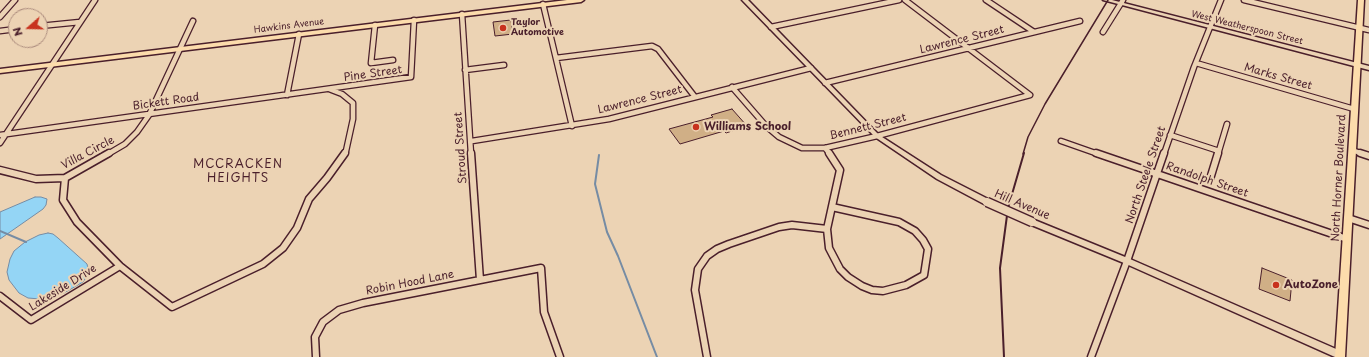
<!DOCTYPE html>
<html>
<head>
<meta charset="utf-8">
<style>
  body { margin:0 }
  #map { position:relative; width:1369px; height:357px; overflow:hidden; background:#ecd3b4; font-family:"Playpen Sans",sans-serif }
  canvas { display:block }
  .north { position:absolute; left:8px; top:8px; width:40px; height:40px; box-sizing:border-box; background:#ecd3b4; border:1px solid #ab8b7d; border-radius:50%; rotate:250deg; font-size:11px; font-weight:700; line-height:16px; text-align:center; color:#4a1f2b }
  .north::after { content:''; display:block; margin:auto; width:14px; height:18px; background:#c8321e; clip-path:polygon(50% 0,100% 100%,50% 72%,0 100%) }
</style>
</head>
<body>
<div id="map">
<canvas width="1369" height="357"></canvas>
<div class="north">N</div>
</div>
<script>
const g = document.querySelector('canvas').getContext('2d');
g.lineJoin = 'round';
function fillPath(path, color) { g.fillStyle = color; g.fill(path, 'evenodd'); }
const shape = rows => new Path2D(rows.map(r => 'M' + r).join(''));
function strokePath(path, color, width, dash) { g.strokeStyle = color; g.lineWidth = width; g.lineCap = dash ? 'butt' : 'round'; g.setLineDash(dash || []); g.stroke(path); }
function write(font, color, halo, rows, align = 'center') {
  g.font = font + ' "Playpen Sans",sans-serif'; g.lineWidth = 4; g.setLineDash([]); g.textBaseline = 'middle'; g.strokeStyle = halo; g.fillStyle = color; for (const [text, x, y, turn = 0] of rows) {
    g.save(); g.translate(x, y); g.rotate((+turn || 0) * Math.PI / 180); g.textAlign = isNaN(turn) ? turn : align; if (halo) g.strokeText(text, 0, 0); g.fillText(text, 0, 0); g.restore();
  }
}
const water = shape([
  [35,197,41,197,47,199,46,205,43,209,0,239,0,212,35,197],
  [48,233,53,234,58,238,87,264,89,273,83,282,64,293,40,299,28,298,19,293,9,280,7,272,10,259,14,251,25,242,39,235,48,233]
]);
const stream = shape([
  [599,155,595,184,607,232,618,256,657,357],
  [0,231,26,242]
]);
const building = shape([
  [511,20,513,34,495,36,493,22,511,20],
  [732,109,747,126,726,133,724,131,680,144,669,129,713,117,711,115,732,109],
  [1262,268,1292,280,1290,301,1259,289,1262,268]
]);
const minorFar1 = shape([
  [905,0,1030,95],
  [986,0,1034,32],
  [1244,0,1369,30],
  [543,4,572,126],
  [462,14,471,154],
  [0,17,15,0],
  [375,25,371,63,393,60],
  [40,26,80,22],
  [771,27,899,0],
  [0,31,16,29],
  [1103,32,1123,0],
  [556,58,652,46,658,49,695,97],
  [1196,63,1354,109],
  [465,70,504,65],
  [825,83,1080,21],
  [732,87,766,126,779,137,802,148,825,148,877,136,1030,95],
  [329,89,342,94,353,103,353,119,346,151,344,154],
  [287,95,299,34],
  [0,135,411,77,414,20],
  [1170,135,1219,151],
  [472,141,609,119,811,68],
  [1061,141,1098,154],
  [0,143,95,0],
  [825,148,830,154],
  [1352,150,1363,154],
  [108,154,125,144,137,132,149,115,193,21],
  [1164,154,1194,67,1221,0],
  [1218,154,1227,124]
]);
const minor = shape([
  [471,153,480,280],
  [829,153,840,170,827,229,829,248,840,269,848,277,862,286,872,290,883,291,906,285,924,275,928,249,923,240,915,231,899,222,832,207],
  [1096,153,1347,239],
  [1360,153,1369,156],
  [0,170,36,179,65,178,109,153],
  [65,178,63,200,77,222,120,266,172,307,263,264,283,248,297,228,309,199,327,178,345,153],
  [1210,179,1218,153],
  [1348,218,1369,225],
  [0,296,31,320,120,266],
  [316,357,315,337,323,322,339,310,363,303,541,268,544,312,560,357],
  [707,357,695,290,698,269,707,256,717,249,729,244,779,227,792,225,827,229],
  [1091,357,1127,261,1164,153]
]);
const tertiary = shape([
  [742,0,748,0,879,135,941,175,990,200,991,202,990,204,984,204,937,179,875,137,742,0],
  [1103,0,1112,0,1369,66,1369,70,1103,0],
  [1032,219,1130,259,1343,352,1344,355,1343,357,1335,357,1124,263,1029,224,1028,222,1029,220,1032,219]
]);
const primary = shape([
  [567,0,584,0,581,2,0,73,0,69,567,0],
  [1358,0,1364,0,1345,357,1335,357,1358,0]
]);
const railFar1 = shape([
  [1023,154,1028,137,1045,104,1108,0]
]);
const rail = shape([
  [1004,357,1000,268,1008,208,1024,153]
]);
const tertiaryBridge = shape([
  [987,202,1032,222]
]);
const markers = [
  [503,28,4,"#c8321e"],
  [696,127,4,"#c8321e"],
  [1276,285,4,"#c8321e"]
];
const farPoinames = [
  ["Taylor",511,23],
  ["Automotive",511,33]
];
const farStreetnames = [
  ["Hawkins Avenue",289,26,-7],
  ["West Weatherspoon Street",1247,28,14]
];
const streetNames = [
  ["Lawrence Street",962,40,-14],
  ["Pine Street",373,74,-8],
  ["Marks Street",1278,77,16],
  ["Lawrence Street",640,100,-14],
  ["Bickett Road",166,102,-8],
  ["Bennett Street",868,127,-14],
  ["Stroud Street",461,148,-94],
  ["Villa Circle",88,153,-28],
  ["North Steele Street",1146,175,-71],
  ["North Horner Boulevard",1339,178,-87],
  ["Randolph Street",1207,180,19],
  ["Hill Avenue",1022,205,23],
  ["Robin Hood Lane",410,283,-11],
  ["Lakeside Drive",63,288,-32]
];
const poiNames = [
  ["Williams School",704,127],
  ["AutoZone",1284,285]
];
const neighbourhoodNames = [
  ["MCCRACKEN",238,165],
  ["HEIGHTS",238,179]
];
fillPath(water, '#94d5f5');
strokePath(water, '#768ca4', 1);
strokePath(stream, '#768ca4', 2);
fillPath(building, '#d0af86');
strokePath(building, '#4a1f2b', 1);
strokePath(minorFar1, '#4a1f2b', 7);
strokePath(minor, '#4a1f2b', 9);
strokePath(tertiary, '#4a1f2b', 3);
strokePath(primary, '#4a1f2b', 3);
strokePath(minorFar1, '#ecd3b4', 4.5);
strokePath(minor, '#ecd3b4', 6);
fillPath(tertiary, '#ecd3b4');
fillPath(primary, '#fcdcac');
strokePath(railFar1, '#4a1f2b', 1.5);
strokePath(rail, '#4a1f2b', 2);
strokePath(tertiaryBridge, '#4a1f2b', 11, []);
strokePath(tertiaryBridge, '#ecd3b4', 8);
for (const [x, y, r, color] of markers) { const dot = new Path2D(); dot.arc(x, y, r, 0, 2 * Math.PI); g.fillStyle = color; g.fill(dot); strokePath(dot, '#ecd3b4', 1.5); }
write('bold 9px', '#4a1f2b', '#ecd3b4', farPoinames, 'left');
write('9px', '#4a1f2b', '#ecd3b4', farStreetnames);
write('11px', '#4a1f2b', '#ecd3b4', streetNames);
write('bold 11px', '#4a1f2b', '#ecd3b4', poiNames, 'left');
g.letterSpacing = '1px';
write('12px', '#4a1f2b', '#ecd3b4', neighbourhoodNames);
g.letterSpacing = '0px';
</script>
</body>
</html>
